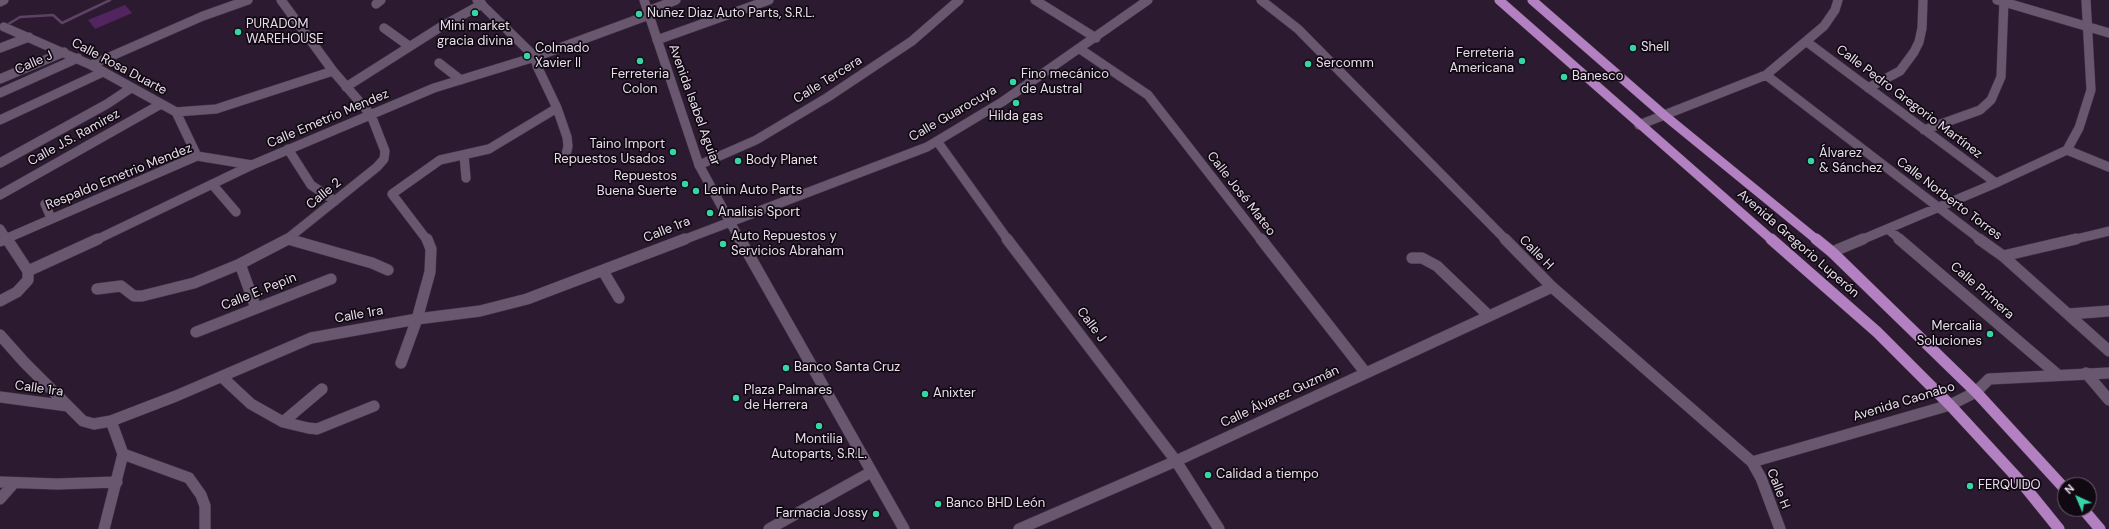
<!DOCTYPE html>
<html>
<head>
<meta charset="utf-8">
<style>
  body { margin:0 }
  #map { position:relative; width:2109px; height:529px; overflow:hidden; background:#2c1b30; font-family:"DM Sans",sans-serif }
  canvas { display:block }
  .north { position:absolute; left:2057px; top:477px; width:40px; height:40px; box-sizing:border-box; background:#100912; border:1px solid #665e69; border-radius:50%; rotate:316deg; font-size:11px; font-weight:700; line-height:16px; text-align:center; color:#e8ddeb }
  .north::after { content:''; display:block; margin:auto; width:14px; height:18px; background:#37d4a6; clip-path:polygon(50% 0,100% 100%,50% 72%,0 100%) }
</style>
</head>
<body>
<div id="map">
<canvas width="2109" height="529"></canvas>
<div class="north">N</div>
</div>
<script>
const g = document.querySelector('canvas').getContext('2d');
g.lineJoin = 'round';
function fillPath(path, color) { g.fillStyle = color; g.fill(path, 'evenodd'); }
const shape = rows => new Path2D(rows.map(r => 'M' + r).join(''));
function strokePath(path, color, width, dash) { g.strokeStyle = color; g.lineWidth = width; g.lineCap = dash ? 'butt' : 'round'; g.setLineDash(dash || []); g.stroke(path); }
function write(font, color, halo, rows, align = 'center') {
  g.font = font + ' "DM Sans",sans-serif'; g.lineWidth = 3.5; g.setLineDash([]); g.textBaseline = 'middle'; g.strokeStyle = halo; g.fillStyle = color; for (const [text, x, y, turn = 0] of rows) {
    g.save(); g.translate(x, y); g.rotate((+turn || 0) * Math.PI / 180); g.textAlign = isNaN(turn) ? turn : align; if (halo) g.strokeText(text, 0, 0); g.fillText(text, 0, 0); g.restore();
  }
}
const green = shape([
  [125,5,132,13,95,29,88,20]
]);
const stream = shape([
  [5,26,20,17,53,15,62,23,110,0]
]);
const minorFar1 = shape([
  [281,0,333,71,371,115,385,151,384,159,377,167,286,240],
  [477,0,535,57,537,66,557,108,567,137,568,146,566,155],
  [1035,0,1096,38],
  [1261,0,1298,29,1506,240],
  [1997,0,2109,33],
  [0,2,4,0],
  [376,4,381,0],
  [648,11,676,0],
  [4,27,91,65,176,112,197,156],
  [384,28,409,46],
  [657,40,769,0],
  [1807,42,1996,183],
  [0,48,29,37],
  [1080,49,1148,95,1261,240],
  [439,63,461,80],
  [91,65,203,16,248,0],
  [1766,75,1981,240],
  [0,79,64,52],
  [346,87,439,28,482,4],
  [1868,88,1900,71,1914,52,1919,42,1922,28,1923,0],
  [0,93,78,58],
  [176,112,216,109,333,71],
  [0,120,103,72],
  [1639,125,1766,75,1824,26,1835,10,1838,0],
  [1924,130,1980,110,1991,100,2001,77,2004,0],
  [937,141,1008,240],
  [288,149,311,185,335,201],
  [2067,150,2109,167],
  [464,155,466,178],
  [0,163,107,104,131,88],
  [699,165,756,140,828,97,912,41,959,0],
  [212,184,236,212],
  [0,195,161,104],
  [45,204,51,218],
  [0,229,7,240],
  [1888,229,1901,240],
  [288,239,291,240],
  [3,240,197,156,252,165],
  [96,240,252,165,434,88,535,57,649,15],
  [427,240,392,194,440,160,489,149,557,108],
  [683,240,927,147,1002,102,1148,0],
  [1861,240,1996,183,2067,150,2079,128,2091,90,2086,0],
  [2072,240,2109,231]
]);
const minor = shape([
  [288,239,372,263,388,270],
  [1007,239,1176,461,1219,529],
  [1261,239,1365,372],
  [1505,239,1552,287,1752,462,1761,478,1780,529],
  [1899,239,2058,375],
  [1979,239,2003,256,2109,351],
  [0,241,5,239],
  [1832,252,1863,239],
  [2003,256,2076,239],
  [1412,258,1422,258,1437,266,1489,316],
  [240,264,256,308],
  [28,271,98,239],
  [603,271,619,298],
  [97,289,121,286,134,296,142,296,194,283,240,264,288,239],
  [0,301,17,292,28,280,28,271,7,239],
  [2069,314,2109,311],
  [196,332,331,279],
  [0,335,24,362,83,421,94,424,111,421,176,396,311,338,417,319,480,311,527,299,685,239],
  [401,363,417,319,430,272,431,249,427,239],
  [2086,373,2109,400],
  [222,377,251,404,283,422,308,428,317,429,374,406],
  [0,397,68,406],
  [283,422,322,389],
  [123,454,189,478,201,495,205,506,205,529],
  [1752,462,1950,405],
  [0,482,57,484,117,482],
  [0,499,14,483],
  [104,529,123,454,111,421],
  [769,529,871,472],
  [1019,529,1176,461,1552,287]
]);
const tertiary = shape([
  [1950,405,1976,392,1989,379,2109,373]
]);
const secondaryFar1 = shape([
  [644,0,699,165,740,240]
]);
const secondary = shape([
  [740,239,904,529]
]);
const primaryFar1 = shape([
  [1499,0,1772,240],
  [1532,0,1664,115,1817,240]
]);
const primary = shape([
  [1771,239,1877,332,1950,405,2021,482,2059,529],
  [1816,239,1832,252,1976,392,2065,489],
  [2083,509,2100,529]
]);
const markers = [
  [475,13,4,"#37d4a6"],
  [639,14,4,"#37d4a6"],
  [238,32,4,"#37d4a6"],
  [1633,48,4,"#37d4a6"],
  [527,56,4,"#37d4a6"],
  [640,61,4,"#37d4a6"],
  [1522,61,4,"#37d4a6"],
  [1308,64,4,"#37d4a6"],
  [1564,77,4,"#37d4a6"],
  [1013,82,4,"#37d4a6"],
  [1016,103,4,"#37d4a6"],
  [673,152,4,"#37d4a6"],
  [738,161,4,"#37d4a6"],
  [1811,161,4,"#37d4a6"],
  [685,184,4,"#37d4a6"],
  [696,191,4,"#37d4a6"],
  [710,213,4,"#37d4a6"],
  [723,244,4,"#37d4a6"],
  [1990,334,4,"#37d4a6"],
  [786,368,4,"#37d4a6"],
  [925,394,4,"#37d4a6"],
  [736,398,4,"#37d4a6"],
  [819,426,4,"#37d4a6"],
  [1208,475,4,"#37d4a6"],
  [1970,486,4,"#37d4a6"],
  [938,504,4,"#37d4a6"],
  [876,514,4,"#37d4a6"]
];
const poiNames = [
  ["Nuñez Diaz Auto Parts, S.R.L.",647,14],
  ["PURADOM",246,25],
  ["WAREHOUSE",246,40],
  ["Mini market",475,27,"center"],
  ["gracia divina",475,42,"center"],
  ["Shell",1641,48],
  ["Colmado",535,49],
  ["Xavier II",535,64],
  ["Ferreteria",1514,54,"right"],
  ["Americana",1514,69,"right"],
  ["Sercomm",1316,64],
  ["Ferreteria",640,75,"center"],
  ["Colon",640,90,"center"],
  ["Fino mecánico",1021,75],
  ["de Austral",1021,90],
  ["Banesco",1572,77],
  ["Hilda gas",1016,117,"center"],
  ["Taino Import",665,145,"right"],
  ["Repuestos Usados",665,160,"right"],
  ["Álvarez",1819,154],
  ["& Sánchez",1819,169],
  ["Body Planet",746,161],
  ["Repuestos",677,177,"right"],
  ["Buena Suerte",677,192,"right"],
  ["Lenin Auto Parts",704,191],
  ["Analisis Sport",718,213],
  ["Auto Repuestos y",731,237],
  ["Servicios Abraham",731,252],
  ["Mercalia",1982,327,"right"],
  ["Soluciones",1982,342,"right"],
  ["Banco Santa Cruz",794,368],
  ["Plaza Palmares",744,391],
  ["de Herrera",744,406],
  ["Anixter",933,394],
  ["Montilia",819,440,"center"],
  ["Autoparts, S.R.L.",819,455,"center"],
  ["Calidad a tiempo",1216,475],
  ["FERQUIDO",1978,486],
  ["Banco BHD León",946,504],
  ["Farmacia Jossy",868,514,"right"]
];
const streetNames = [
  ["Calle J",34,63,-24],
  ["Calle Rosa Duarte",119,67,28],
  ["Calle Tercera",828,80,-32],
  ["Calle Pedro Gregorio Martínez",1909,102,37],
  ["Avenida Isabel Aguiar",694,105,70],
  ["Calle Guarocuya",953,114,-30],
  ["Calle Emetrio Mendez",328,119,-23],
  ["Calle J.S. Ramirez",74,138,-29],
  ["Respaldo Emetrio Mendez",119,177,-22],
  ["Calle 2",324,194,-39],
  ["Calle José Mateo",1241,194,52],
  ["Calle Norberto Torres",1949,199,37],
  ["Calle 1ra",667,230,-22],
  ["Avenida Gregorio Luperón",1798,244,41],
  ["Calle H",1536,253,45],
  ["Calle Primera",1982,291,41],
  ["Calle E. Pepin",259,292,-22],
  ["Calle 1ra",359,315,-10],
  ["Calle J",1091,325,53],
  ["Calle 1ra",39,389,8],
  ["Calle Álvarez Guzmán",1280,397,-25],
  ["Avenida Caonabo",1904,402,-17],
  ["Calle H",1778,489,68]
];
fillPath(green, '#532560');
strokePath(stream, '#5d4264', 2.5);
strokePath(minorFar1, '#433546', 10);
strokePath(minor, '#433546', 12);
strokePath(tertiary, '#433546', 12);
strokePath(secondaryFar1, '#433546', 10);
strokePath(secondary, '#433546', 12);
strokePath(primaryFar1, '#433546', 10);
strokePath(primary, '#433546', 12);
strokePath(minorFar1, '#69566f', 9);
strokePath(minor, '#69566f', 11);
strokePath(tertiary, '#69566f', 11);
strokePath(secondaryFar1, '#69566f', 9);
strokePath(secondary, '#69566f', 11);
strokePath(primaryFar1, '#b381c2', 9);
strokePath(primary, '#b381c2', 11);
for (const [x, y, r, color] of markers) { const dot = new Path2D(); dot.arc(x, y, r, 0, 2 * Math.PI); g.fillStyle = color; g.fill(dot); strokePath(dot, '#100912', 1.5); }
write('13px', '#e8ddeb', '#100912', poiNames, 'left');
write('13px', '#e8ddeb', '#100912', streetNames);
</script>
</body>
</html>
